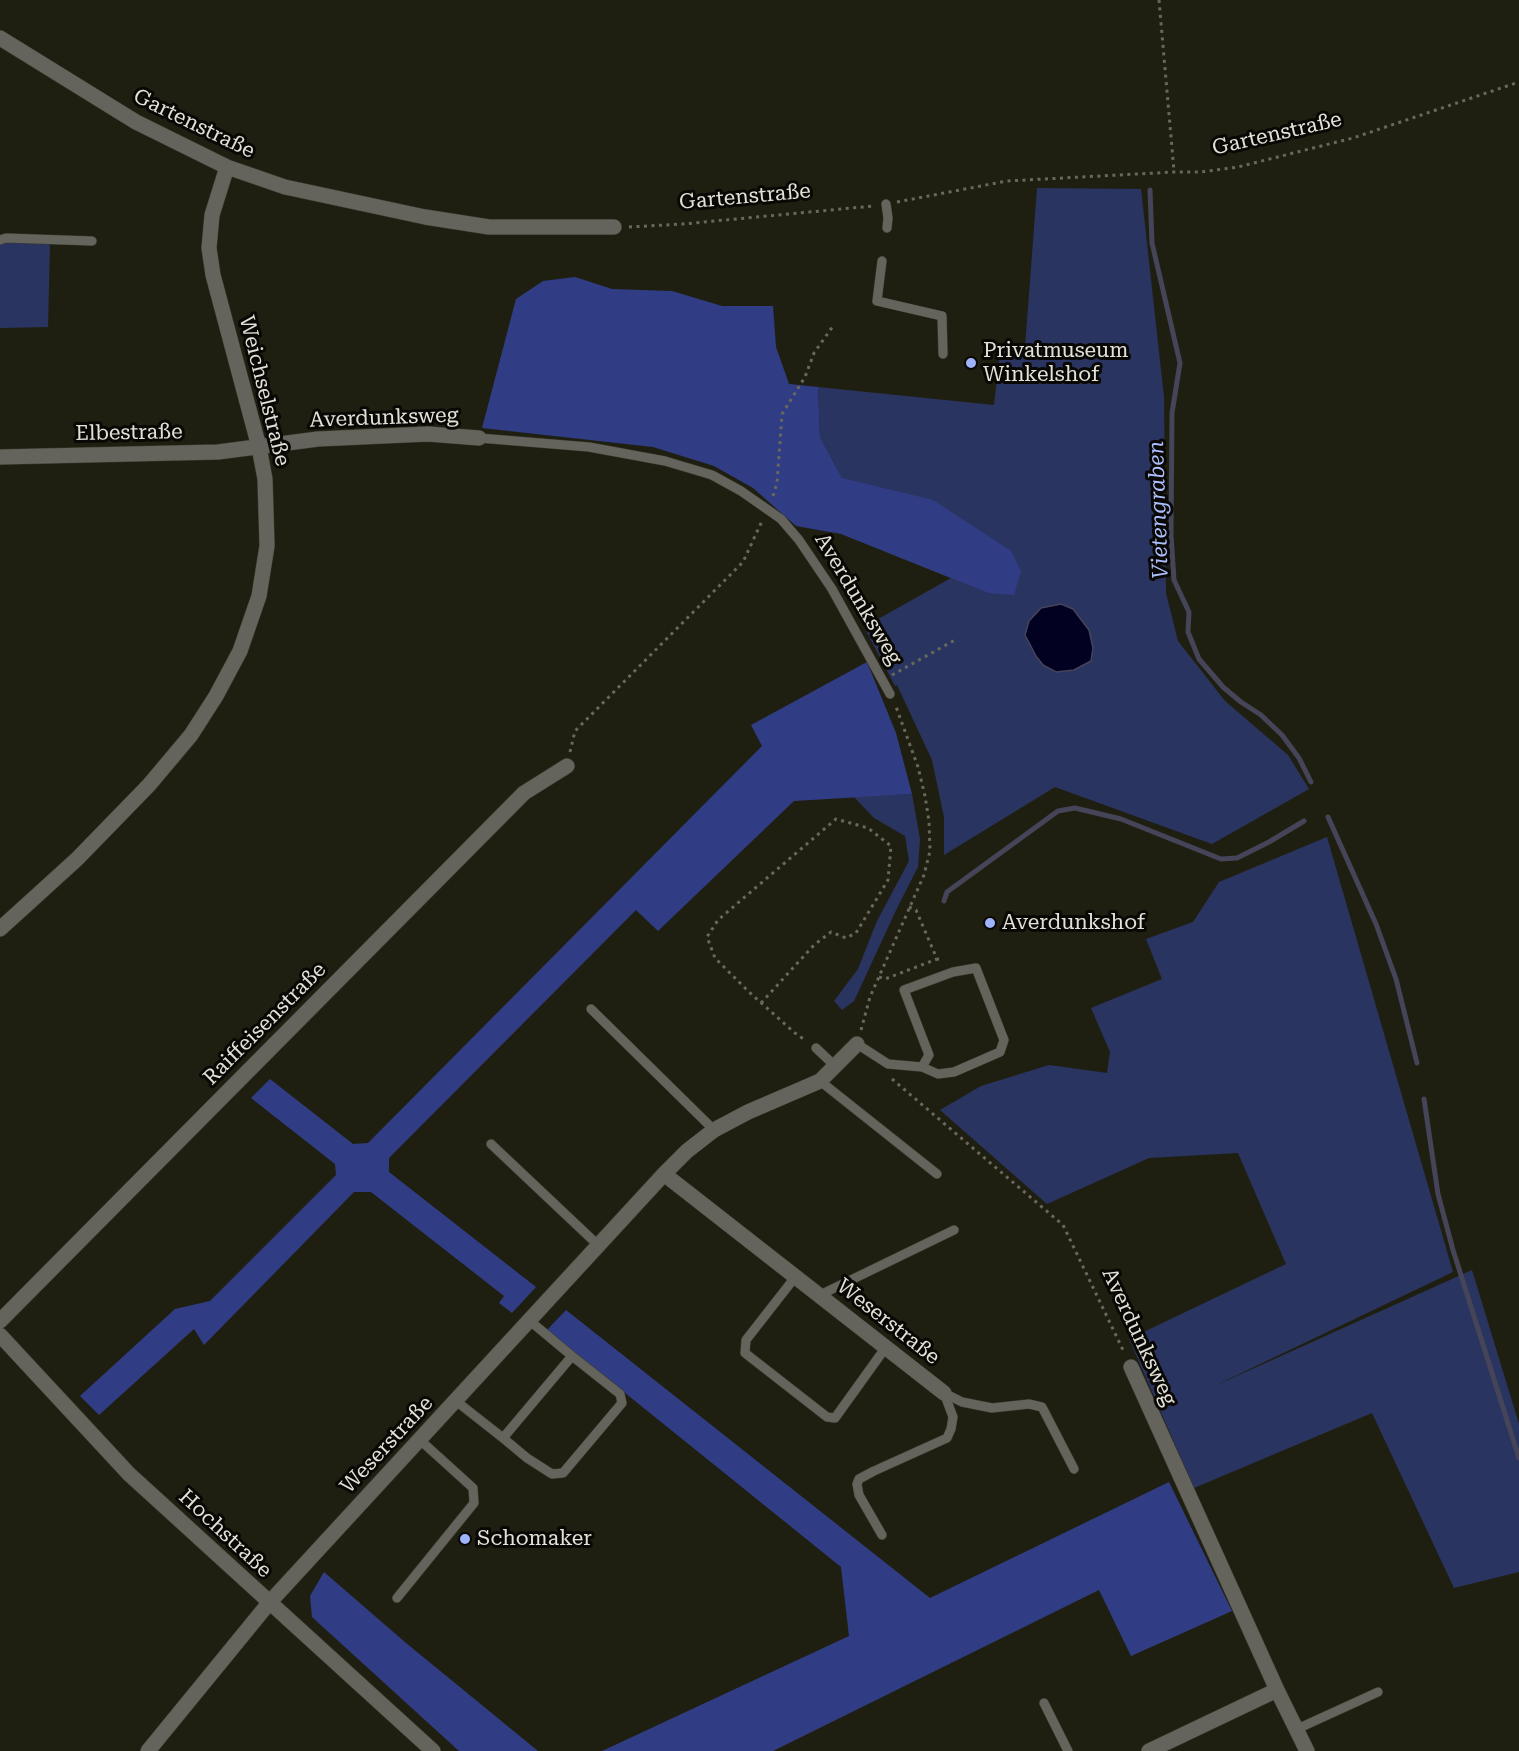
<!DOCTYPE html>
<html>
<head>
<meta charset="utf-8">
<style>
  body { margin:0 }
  canvas { display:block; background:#1f1f11 }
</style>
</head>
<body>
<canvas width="1519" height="1751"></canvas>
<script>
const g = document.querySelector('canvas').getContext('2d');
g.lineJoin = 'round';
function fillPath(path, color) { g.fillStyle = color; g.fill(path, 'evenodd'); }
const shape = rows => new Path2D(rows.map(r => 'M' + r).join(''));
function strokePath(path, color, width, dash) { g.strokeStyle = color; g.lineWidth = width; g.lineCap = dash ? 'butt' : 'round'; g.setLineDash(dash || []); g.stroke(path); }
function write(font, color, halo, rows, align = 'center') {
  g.font = font + ' "Roboto Serif",serif'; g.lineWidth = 6; g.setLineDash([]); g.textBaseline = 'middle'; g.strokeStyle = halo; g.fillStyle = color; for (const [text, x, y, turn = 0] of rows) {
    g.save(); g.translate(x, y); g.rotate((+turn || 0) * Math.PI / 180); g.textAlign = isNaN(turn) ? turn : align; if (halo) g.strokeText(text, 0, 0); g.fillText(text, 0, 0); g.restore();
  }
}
const green = shape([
  [1037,188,1141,189,1164,397,1166,593,1178,641,1225,701,1288,755,1309,789,1212,844,1055,787,944,855,944,817,932,760,897,685,895,686,864,627,951,578,988,593,842,478,820,437,818,387,994,405,1001,345,1025,347],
  [1061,604,1073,609,1089,630,1030,644,1025,634,1041,608],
  [8,242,50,243,48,327,0,328,0,244],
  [912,794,920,839,918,867,898,906,854,1001,842,1010,834,1001,858,969,877,921,909,861,905,836,874,818,854,797],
  [1327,837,1453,1272,1210,1388,1472,1270,1519,1424,1519,1572,1454,1588,1372,1413,1194,1488,1129,1339,1286,1264,1238,1153,1149,1158,1047,1204,940,1110,981,1086,1049,1065,1107,1073,1110,1052,1091,1008,1162,979,1146,939,1193,922,1219,882]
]);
const forest = shape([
  [575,277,612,289,672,291,722,306,773,306,776,347,789,384,818,387,820,437,842,478,933,500,1011,551,1021,571,1014,595,988,593,841,534,796,526,753,488,714,466,653,447,482,428,516,299,543,281],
  [867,662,896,733,912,794,794,801,658,931,636,910,389,1158,389,1172,536,1287,512,1313,499,1303,504,1296,371,1192,354,1192,204,1345,194,1329,99,1415,80,1396,175,1309,210,1301,336,1175,335,1164,251,1098,270,1079,353,1144,368,1143,762,746,751,725],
  [566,1310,930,1598,1169,1482,1232,1611,1131,1656,1099,1590,773,1751,602,1751,849,1636,841,1567,547,1330],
  [324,1572,406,1643,538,1751,459,1751,312,1617,310,1596]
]);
const water = shape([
  [1061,604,1073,609,1089,630,1093,648,1091,661,1074,670,1056,672,1043,665,1036,656,1025,635,1029,621,1041,608,1061,604]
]);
const stream = shape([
  [1150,190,1152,243,1180,363,1172,413,1171,535,1174,580,1189,612,1188,632,1199,659,1223,687,1241,702,1261,715,1282,735,1299,758,1311,782],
  [1328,817,1376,924,1396,979,1417,1063],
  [944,901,947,892,1058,811,1075,808,1121,819,1221,859,1237,858,1269,842,1304,821],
  [1424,1099,1438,1194,1453,1250,1519,1458]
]);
const path = shape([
  [1159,0,1174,171],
  [897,202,1007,181,1174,172,1201,172,1238,167,1353,138,1519,82],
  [629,227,683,224,873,206],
  [773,496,777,483,782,414,805,377,814,353,833,326],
  [892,675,955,640],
  [570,752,575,731,743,562,762,521],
  [909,907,916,910,937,959,943,960],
  [879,977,885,979,937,959],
  [761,1003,814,945,831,932,846,938,856,933,888,880,891,846,868,828,836,819,718,920,707,937,715,958,749,992,795,1033,805,1040],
  [861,1030,870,997,924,875,930,851,929,821,925,796,918,767,895,704],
  [892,1079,1063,1225,1124,1352]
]);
const service = shape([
  [886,204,888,218,887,228],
  [0,240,6,238,92,241],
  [882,261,877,301,942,316,943,354],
  [479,438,589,447,665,461,712,475,741,491,781,519,799,540,832,589,890,694],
  [591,1009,714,1130],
  [857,1044,888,1064,922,1067,938,1074,954,1072,1000,1052,1004,1040,976,968,953,972,904,990,929,1055,922,1067],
  [816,1048,835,1066],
  [820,1081,937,1174],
  [491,1144,599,1246],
  [796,1276,746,1340,745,1353,827,1417,835,1418,886,1347],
  [820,1295,954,1230],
  [456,1401,503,1438,572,1356,530,1321],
  [503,1438,527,1458,552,1474,563,1473,622,1403,620,1394,572,1356],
  [882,1535,859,1495,857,1484,859,1479,874,1471,947,1438,951,1429,953,1417,944,1393,962,1402,992,1408,1029,1404,1042,1407,1074,1469],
  [397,1598,474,1503,473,1488,420,1440],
  [1044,1703,1068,1751],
  [1297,1729,1378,1692]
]);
const minor = shape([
  [0,38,136,122,227,167,285,187,425,217,489,227,614,227],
  [0,457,218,452,318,439,428,434,479,438],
  [0,929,77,859,149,785,191,735,216,696,240,651,259,596,267,546,265,479,259,447,213,275,209,248,212,215,227,167],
  [664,1174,944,1393],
  [0,1321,524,793,567,766],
  [0,1335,129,1474,433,1751],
  [1131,1367,1277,1690],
  [148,1751,269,1603,664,1174,687,1151,714,1130,748,1112,820,1081,857,1044],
  [1149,1751,1277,1690,1307,1751]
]);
const markers = [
  [971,363,6,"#9fb3fd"],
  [990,923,6,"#9fb3fd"],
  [465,1539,6,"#9fb3fd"]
];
const streetNames = [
  ["Gartenstraße",194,124,26],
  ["Gartenstraße",1277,134,-13],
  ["Gartenstraße",745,197,-5],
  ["Weichselstraße",264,391,76],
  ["Averdunksweg",384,418,-2],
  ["Elbestraße",129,433,-1],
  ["Averdunksweg",858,599,59],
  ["Raiffeisenstraße",265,1024,-45],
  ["Weserstraße",888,1322,38],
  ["Averdunksweg",1139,1337,65],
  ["Weserstraße",387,1445,-47],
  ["Hochstraße",225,1534,43]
];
const poiNames = [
  ["Privatmuseum",983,351],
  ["Winkelshof",983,375],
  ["Averdunkshof",1002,923],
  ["Schomaker",477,1539]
];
const waterNames = [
  ["Vietengraben",1159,510,-92]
];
fillPath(green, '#2a3461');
fillPath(forest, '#303d85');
fillPath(water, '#020121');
strokePath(water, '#454458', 1.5);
strokePath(stream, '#454458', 5);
strokePath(service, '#3a3a2d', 10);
strokePath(minor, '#3a3a2d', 16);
strokePath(path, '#68685b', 3, [3, 4.5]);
strokePath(service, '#64635c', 9);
strokePath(minor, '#64635c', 15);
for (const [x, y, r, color] of markers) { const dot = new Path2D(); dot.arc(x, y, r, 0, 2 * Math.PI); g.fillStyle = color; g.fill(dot); strokePath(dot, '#090804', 2); }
write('21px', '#e2e2d9', '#090804', streetNames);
write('21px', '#e2e2d9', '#090804', poiNames, 'left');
write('italic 22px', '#adbefd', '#090804', waterNames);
</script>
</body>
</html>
